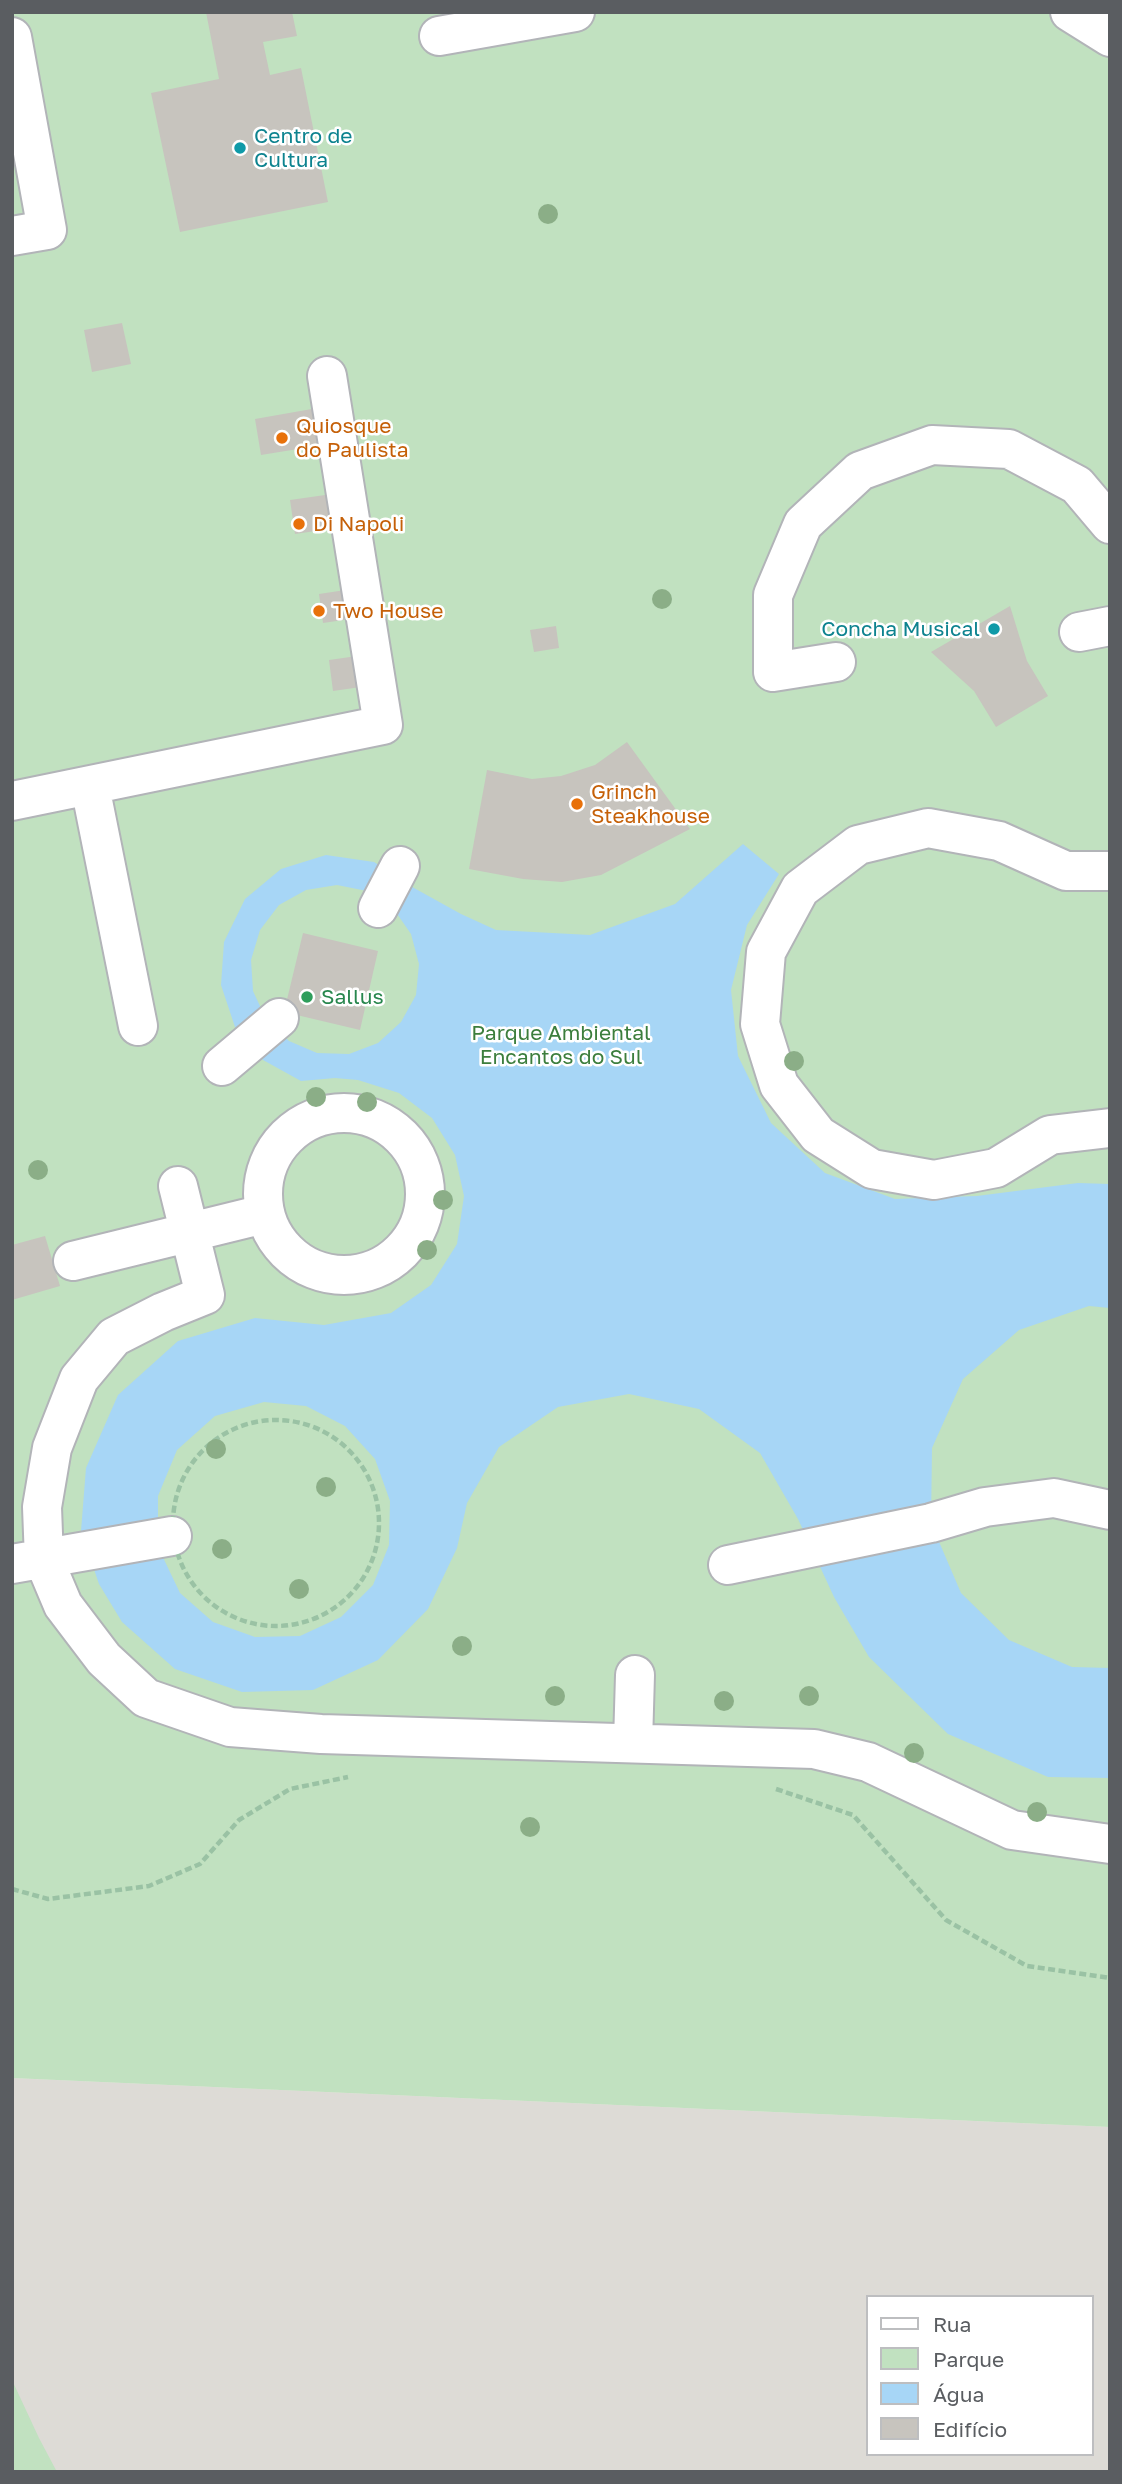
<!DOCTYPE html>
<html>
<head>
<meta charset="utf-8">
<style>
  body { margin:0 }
  #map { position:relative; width:1122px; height:2484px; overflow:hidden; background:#ece9e2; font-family:"Golos Text",sans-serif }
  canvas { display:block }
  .frame { position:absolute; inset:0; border:14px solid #5a5d61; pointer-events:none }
  .legend { position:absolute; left:866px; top:2295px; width:228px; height:161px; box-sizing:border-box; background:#fff; border:2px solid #bdbec0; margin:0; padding:9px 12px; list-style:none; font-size:21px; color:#5a5d61 }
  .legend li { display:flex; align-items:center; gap:14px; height:35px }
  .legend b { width:35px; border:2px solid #bdbec0 }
</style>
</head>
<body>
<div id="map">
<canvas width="1122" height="2484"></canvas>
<div class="frame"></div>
<ul class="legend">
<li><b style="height:9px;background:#fff"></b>Rua</li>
<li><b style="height:19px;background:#c1e1c0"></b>Parque</li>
<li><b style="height:19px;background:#a7d6f6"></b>Água</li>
<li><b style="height:19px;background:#c7c4be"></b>Edifício</li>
</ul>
</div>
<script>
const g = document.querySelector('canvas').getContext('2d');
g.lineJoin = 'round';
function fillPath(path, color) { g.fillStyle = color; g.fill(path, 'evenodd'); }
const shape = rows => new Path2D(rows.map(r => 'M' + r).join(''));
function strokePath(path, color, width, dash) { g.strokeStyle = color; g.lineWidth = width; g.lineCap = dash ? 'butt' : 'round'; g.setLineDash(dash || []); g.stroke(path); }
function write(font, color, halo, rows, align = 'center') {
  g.font = font + ' "Golos Text",sans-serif'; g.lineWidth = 5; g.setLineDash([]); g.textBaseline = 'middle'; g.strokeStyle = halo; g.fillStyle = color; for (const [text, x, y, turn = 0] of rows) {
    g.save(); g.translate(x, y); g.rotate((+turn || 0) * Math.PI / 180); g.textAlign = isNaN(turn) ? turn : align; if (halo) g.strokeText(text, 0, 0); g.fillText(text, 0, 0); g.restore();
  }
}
const industrial = shape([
  [12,2078,1110,2127,1110,2472,12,2472],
  [868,2297,1092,2297,1092,2454,868,2454]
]);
const green = shape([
  [12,12,1110,12,1110,2127,12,2078],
  [12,2380,39,2438,57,2472,12,2472]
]);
const water = shape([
  [743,844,779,874,747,925,731,990,738,1056,771,1123,825,1173,895,1199,977,1196,1078,1183,1110,1184,1110,1308,1089,1306,1019,1330,963,1379,932,1448,931,1523,961,1593,1009,1640,1072,1667,1110,1668,1110,1778,1048,1777,948,1734,869,1657,834,1597,798,1519,760,1453,699,1409,629,1394,558,1407,499,1447,467,1503,457,1548,428,1609,378,1660,313,1690,242,1692,175,1669,122,1622,99,1584,81,1531,86,1468,118,1395,178,1341,255,1318,324,1325,391,1313,431,1285,457,1244,464,1196,455,1155,432,1118,399,1093,358,1080,335,1078,301,1081,263,1060,235,1027,221,985,224,942,245,899,281,869,326,855,374,862,414,888,461,914,496,930,590,935,675,904],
  [337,885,372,892,393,908,411,934,419,964,416,995,401,1022,378,1043,349,1054,317,1053,289,1041,266,1019,253,991,251,960,260,930,279,905,306,890],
  [264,1402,306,1406,345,1426,375,1459,390,1501,389,1545,373,1585,341,1617,300,1636,255,1637,213,1622,180,1593,158,1547,158,1496,177,1450,215,1416]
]);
const building = shape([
  [206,12,292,12,297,36,263,42,270,75,301,68,328,202,180,232,151,93,219,79],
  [122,323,131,364,92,372,84,330],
  [323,407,329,444,261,455,255,419],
  [332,494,336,528,295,534,290,500],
  [352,589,357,618,323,623,319,594],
  [1010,606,1027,661,1048,696,996,727,974,691,931,652],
  [556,626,559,648,534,652,530,630],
  [364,655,368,686,333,691,329,660],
  [627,742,690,829,601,875,562,882,523,879,469,869,487,770,532,779,561,776,595,765],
  [303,933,378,951,360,1030,284,1012],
  [45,1236,60,1286,12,1300,12,1245]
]);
const path = shape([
  '173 1523a103 103 0 1 1 206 0a103 103 0 1 1-206 0Z',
  [776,1789,853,1815,946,1920,1027,1966,1110,1978],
  [12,1889,48,1899,149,1886,200,1864,239,1820,290,1789,348,1777]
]);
const minor = shape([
  [1070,12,1110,37],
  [439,36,575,12],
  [12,37,47,230,12,236],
  [1079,632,1110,626],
  [836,662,773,672,773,595,803,524,860,471,932,445,1009,449,1077,485,1110,524],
  [90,786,138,1026],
  [12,801,383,725,327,376],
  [1110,871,1066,871,999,841,928,828,858,845,800,889,766,952,760,1024,779,1085,818,1135,872,1169,934,1180,996,1168,1050,1135,1110,1128],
  [378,908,400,866],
  [222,1066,279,1018],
  '263 1194a81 81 0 1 1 162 0a81 81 0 1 1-162 0Z',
  [178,1186,205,1295,163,1312,114,1337,79,1379,52,1448,42,1507,44,1560,63,1605,104,1659,146,1698,230,1727,321,1734,814,1749,868,1762,1012,1830,1110,1844],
  [73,1261,264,1214],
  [12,1564,172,1536],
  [728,1565,931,1523,985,1507,1054,1498,1110,1510],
  [633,1743,635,1675]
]);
const trees = [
  [548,214],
  [662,599],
  [794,1061],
  [316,1097],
  [367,1102],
  [38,1170],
  [443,1200],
  [427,1250],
  [216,1449],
  [326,1487],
  [222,1549],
  [299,1589],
  [462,1646],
  [555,1696],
  [809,1696],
  [724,1701],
  [914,1753],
  [1037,1812],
  [530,1827]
];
const markers = [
  [240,148,7,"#0f9aa8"],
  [282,438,7,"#e8710a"],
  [299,524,7,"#e8710a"],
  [319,611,7,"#e8710a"],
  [994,629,7,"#0f9aa8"],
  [577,804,7,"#e8710a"],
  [307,997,7,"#2e9e5b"]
];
const cultureNames = [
  ["Centro de",254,136],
  ["Cultura",254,160],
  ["Concha Musical",980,629,"right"]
];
const foodNames = [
  ["Quiosque",296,426],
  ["do Paulista",296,450],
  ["Di Napoli",313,524],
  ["Two House",333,611],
  ["Grinch",591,792],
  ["Steakhouse",591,816]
];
const leisureNames = [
  ["Sallus",321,997]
];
const parkNames = [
  ["Parque Ambiental",561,1033],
  ["Encantos do Sul",561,1057]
];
fillPath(industrial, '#dddbd6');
fillPath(green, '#c1e1c0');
fillPath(water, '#a7d6f6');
fillPath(building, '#c7c4be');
strokePath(minor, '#b2b4b8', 42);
strokePath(path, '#9ac2a4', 4.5, [7, 3.5]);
strokePath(minor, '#fff', 38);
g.fillStyle = '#8bae87';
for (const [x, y] of trees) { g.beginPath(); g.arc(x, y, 10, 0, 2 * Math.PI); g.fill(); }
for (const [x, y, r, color] of markers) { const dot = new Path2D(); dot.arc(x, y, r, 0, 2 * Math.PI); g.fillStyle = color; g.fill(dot); strokePath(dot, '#fff', 2.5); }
write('21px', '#0d838f', '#fff', cultureNames, 'left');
write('21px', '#c56008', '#fff', foodNames, 'left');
write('21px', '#27864d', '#fff', leisureNames, 'left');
write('21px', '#3c7e3d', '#fff', parkNames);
</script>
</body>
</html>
